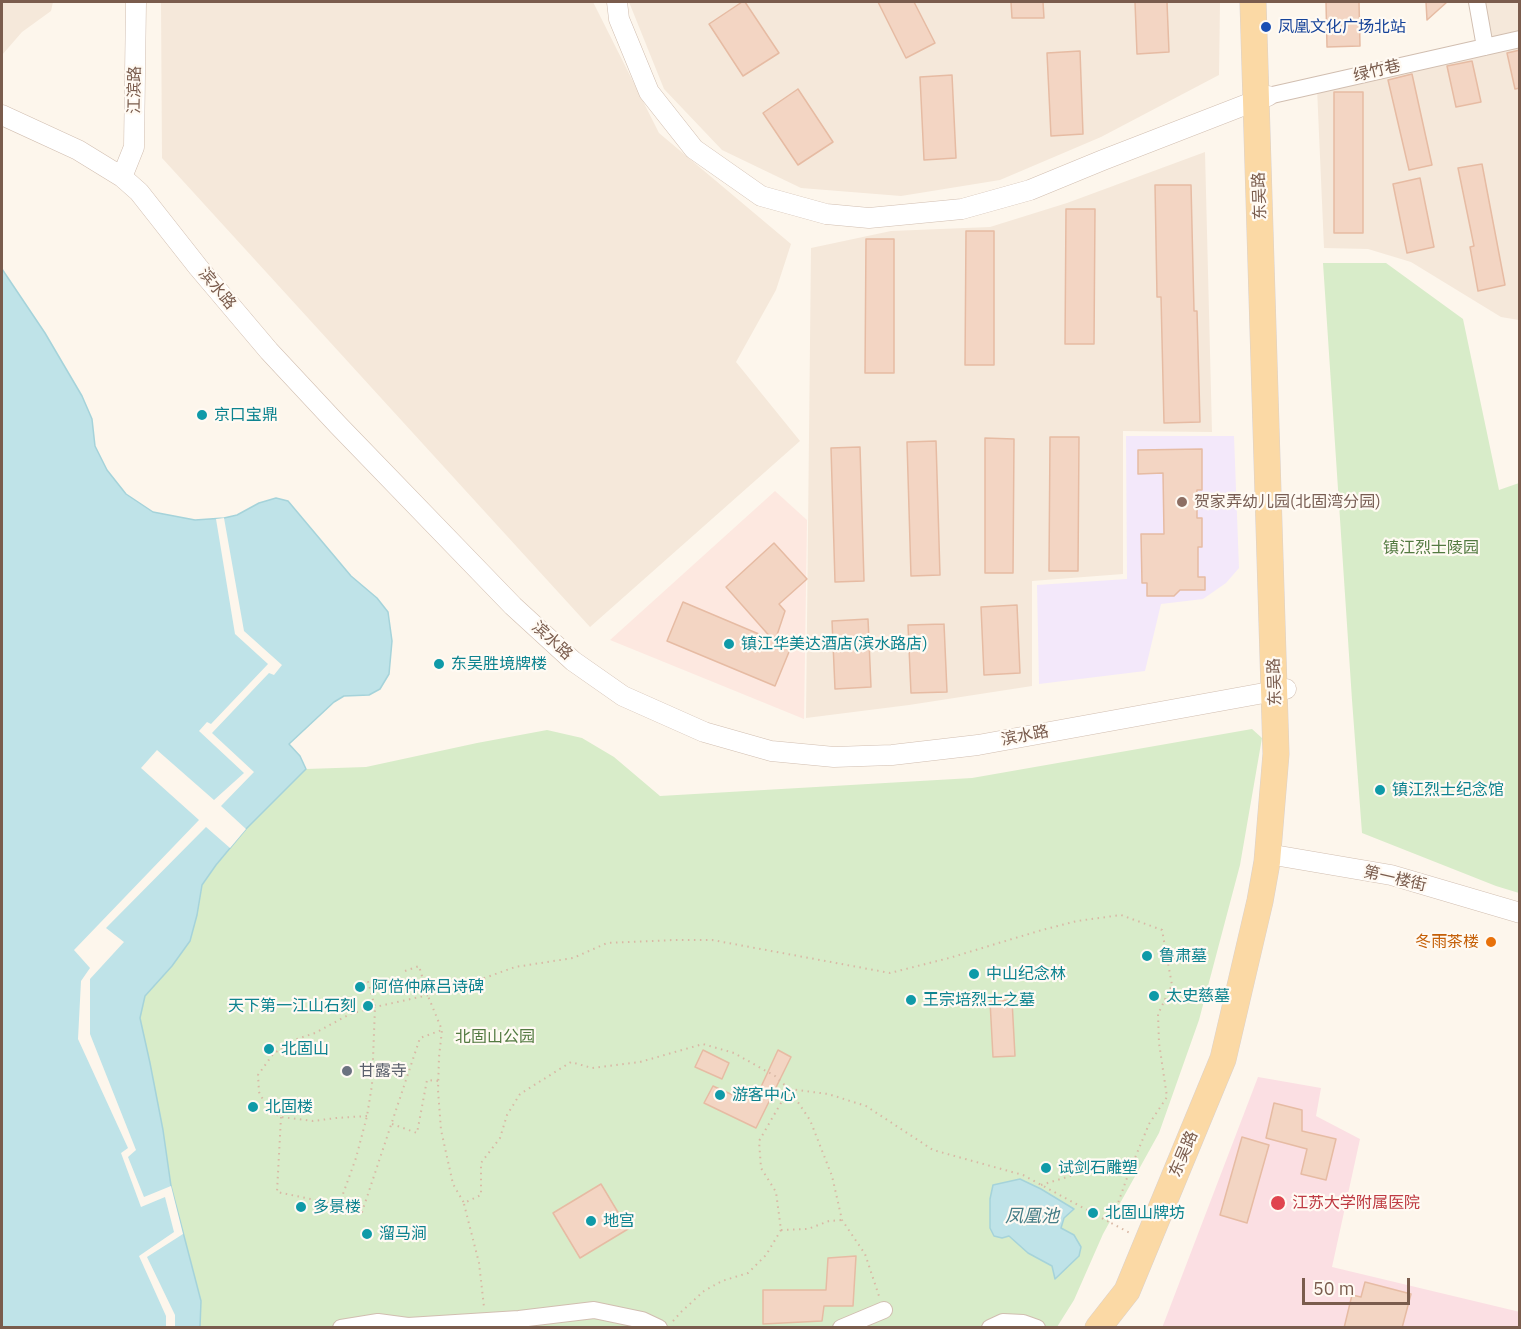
<!DOCTYPE html>
<html>
<head>
<meta charset="utf-8">
<style>
  body { margin:0 }
  #map { position:relative; width:1521px; height:1329px; overflow:hidden; background:#fdf6ec; font-family:"IBM Plex Sans",sans-serif }
  canvas { display:block }
  .frame { position:absolute; inset:0; border:3px solid #7a5c4d; pointer-events:none }
  .scale { position:absolute; left:1302px; top:1278px; width:108px; height:27px; box-sizing:border-box; border:3px solid #7a5c4d; border-top:0; padding-left:8px; font-size:18px; line-height:21px; white-space:nowrap; color:#7a5c4d; -webkit-text-stroke:4px #fffaf3; paint-order:stroke }
</style>
</head>
<body>
<div id="map">
<canvas width="1521" height="1329"></canvas>
<div class="frame"></div>
<div class="scale">50 m</div>
</div>
<script>
const g = document.querySelector('canvas').getContext('2d');
g.lineJoin = 'round';
function fillPath(path, color) { g.fillStyle = color; g.fill(path, 'evenodd'); }
const shape = rows => new Path2D(rows.map(r => 'M' + r).join(''));
function strokePath(path, color, width, dash) { g.strokeStyle = color; g.lineWidth = width; g.lineCap = dash ? 'butt' : 'round'; g.setLineDash(dash || []); g.stroke(path); }
function write(font, color, halo, rows, align = 'center') {
  g.font = font + ' "IBM Plex Sans","Noto Sans SC",sans-serif'; g.lineWidth = 4.5; g.setLineDash([]); g.textBaseline = 'middle'; g.strokeStyle = halo; g.fillStyle = color; for (const [text, x, y, turn = 0] of rows) {
    g.save(); g.translate(x, y); g.rotate((+turn || 0) * Math.PI / 180); g.textAlign = isNaN(turn) ? turn : align; if (halo) g.strokeText(text, 0, 0); g.fillText(text, 0, 0); g.restore();
  }
}
const residential = shape([
  [2,2,53,2,51,11,22,32,2,55],
  [161,2,593,2,659,133,791,244,776,290,736,362,800,441,590,627,162,158],
  [629,2,1220,2,1219,75,1101,137,1000,180,901,196,801,188,722,150,664,89],
  [1483,2,1519,2,1519,35,1488,42],
  [1519,44,1519,320,1501,317,1411,262,1368,249,1324,248,1317,88],
  [1205,152,1212,432,1123,431,1123,574,1032,581,1032,686,909,705,806,718,811,248,891,231,990,227,1067,203]
]);
const commercial = shape([
  [775,491,807,520,804,719,610,640]
]);
const education = shape([
  [1126,436,1234,436,1239,568,1226,583,1203,599,1161,604,1145,671,1039,684,1037,585,1127,579]
]);
const medical = shape([
  [1258,1077,1321,1088,1316,1116,1360,1139,1332,1267,1520,1312,1519,1328,1162,1328]
]);
const green = shape([
  [1323,263,1386,263,1463,319,1499,490,1519,483,1519,893,1496,886,1362,833,1352,700],
  [1252,729,1262,738,1240,865,1199,1020,1159,1133,1103,1234,1074,1300,1057,1327,200,1327,201,1301,171,1186,163,1130,150,1063,140,1018,145,996,172,966,190,941,197,915,202,885,216,865,246,829,306,769,366,767,477,743,547,730,582,738,614,757,660,796,972,778]
]);
const water = shape([
  [2,269,45,333,82,396,92,419,95,446,107,470,126,494,153,512,195,520,224,518,237,515,259,503,276,498,288,501,351,576,377,598,388,612,392,641,389,674,380,689,369,695,344,696,334,702,289,744,300,756,306,769,246,829,216,865,202,885,197,915,190,941,172,966,145,996,140,1018,150,1063,163,1130,171,1186,201,1301,200,1327,2,1327,2,269],
  [1020,1179,1041,1189,1074,1209,1064,1218,1061,1228,1074,1235,1081,1247,1079,1256,1055,1279,1052,1266,1028,1253,1009,1236,1002,1238,994,1236,990,1228,990,1199,993,1185,1020,1179]
]);
const pier = shape([
  [224,518,244,631,282,665,274,675,269,673,212,733,254,772,221,806,246,829,230,848,206,827,106,928,124,942,90,979,90,1034,136,1150,128,1157,144,1197,171,1186,183,1234,147,1257,175,1315,175,1327,166,1327,166,1316,139,1256,174,1232,165,1197,141,1207,121,1153,128,1148,78,1039,81,981,90,968,74,950,199,820,141,768,157,750,214,800,244,773,199,731,207,722,211,724,268,664,235,634,216,519]
]);
const building = shape([
  [742,2,745,2,779,53,743,76,709,24,742,2],
  [878,2,914,2,935,43,906,58,878,2],
  [1011,2,1043,2,1044,18,1012,18,1011,2],
  [1135,2,1167,2,1169,52,1137,54,1135,2],
  [1326,2,1359,2,1360,46,1327,47,1326,2],
  [1426,2,1447,2,1427,20,1426,2],
  [1520,50,1520,88,1515,89,1507,53,1520,50],
  [1080,51,1083,134,1051,136,1047,53,1080,51],
  [1472,61,1481,102,1456,107,1447,66,1472,61],
  [1412,74,1432,165,1409,170,1388,80,1412,74],
  [952,75,956,158,924,160,920,77,952,75],
  [798,89,833,142,798,165,763,113,798,89],
  [1334,92,1363,92,1363,233,1334,233,1334,92],
  [1482,164,1505,285,1478,291,1470,247,1474,246,1458,168,1482,164],
  [1420,178,1434,247,1407,253,1393,184,1420,178],
  [1155,185,1191,185,1194,311,1197,311,1200,422,1164,423,1161,297,1157,297,1155,185],
  [1066,209,1095,209,1094,344,1065,344,1066,209],
  [966,231,994,231,994,365,965,365,966,231],
  [866,239,894,239,894,373,865,373,866,239],
  [1050,437,1079,437,1078,571,1049,571,1050,437],
  [985,438,1014,439,1013,573,985,573,985,438],
  [936,441,940,575,911,576,907,442,936,441],
  [860,447,864,581,835,582,831,448,860,447],
  [1202,449,1202,490,1197,490,1197,518,1202,518,1202,547,1198,547,1198,577,1205,577,1205,590,1180,590,1174,596,1147,596,1147,583,1142,583,1141,534,1164,534,1163,473,1138,474,1138,450,1202,449],
  [774,543,807,579,779,604,785,611,775,641,791,647,775,686,667,641,683,602,773,640,726,587,774,543],
  [1017,605,1020,673,984,675,981,607,1017,605],
  [868,619,871,687,835,689,832,621,868,619],
  [944,624,947,692,911,693,908,625,944,624],
  [1012,1000,1015,1056,993,1057,990,1001,1012,1000],
  [703,1050,729,1063,722,1079,695,1067,703,1050],
  [778,1050,791,1057,756,1128,704,1103,713,1086,746,1101,755,1087,760,1089,778,1050],
  [1274,1103,1302,1110,1302,1131,1336,1139,1326,1180,1301,1174,1307,1149,1266,1138,1274,1103],
  [1242,1137,1269,1145,1247,1223,1220,1215,1242,1137],
  [601,1184,628,1229,580,1258,553,1213,601,1184],
  [856,1256,853,1306,824,1306,822,1321,763,1324,763,1290,826,1290,828,1258,856,1256],
  [1365,1282,1411,1294,1402,1328,1344,1328,1352,1295,1361,1297,1365,1282]
]);
const path = shape([
  [405,971,419,966,428,996,442,1030,439,1057,438,1090,441,1130,453,1184,464,1203,481,1195,481,1163,500,1138,507,1115,520,1094,571,1062,592,1068,640,1062,703,1044,734,1053,775,1076,789,1089,810,1120,832,1176,842,1220,865,1254,879,1296],
  [367,1116,336,1118,313,1121,281,1117,269,1111,259,1092,258,1075,273,1054,297,1039,315,1033,350,1014,375,1007,451,990,515,967,573,958,607,943,674,940,712,940,890,973,949,958,1042,930,1077,921,1121,915,1162,930,1172,985,1158,1014,1159,1043,1167,1097,1149,1124,1128,1175,1111,1223,1130,1233],
  [281,1117,277,1192,339,1205,362,1212,420,1038,442,1030],
  [392,1124,417,1133,427,1080,438,1081],
  [1041,1185,1110,1164,1133,1162],
  [464,1204,479,1263,484,1307],
  [339,1205,356,1158,367,1116,372,1085,375,1007,367,978],
  [781,1230,808,1229,829,1221,842,1220],
  [673,1321,682,1311,704,1291,722,1281,748,1273,766,1255,781,1230,776,1192,761,1168,759,1141,789,1089,828,1094,866,1106,933,1150,1023,1175,1111,1223]
]);
const minor = shape([
  [1477,2,1485,47],
  [1268,96,1520,39],
  [341,1328,378,1322,408,1326,519,1319,594,1310,642,1320,659,1328],
  [841,1328,884,1310],
  [990,1328,1003,1322,1023,1323,1037,1328]
]);
const tertiary = shape([
  [617,2,619,19,649,92,694,149,761,196,826,214,869,218,962,209,1030,190,1103,160,1268,96],
  [2,115,78,150,122,177,139,192,198,267,269,351,338,425,513,606,573,661,623,696,704,732,771,751,834,757,892,755,978,745,1286,689],
  [122,177,134,147,136,2],
  [1268,854,1391,875,1520,913]
]);
const primary = shape([
  [1098,1328,1127,1291,1223,1059,1260,901,1267,862,1276,754,1253,2]
]);
const markers = [
  [1266,27,6,"#1a4fb4"],
  [202,415,6,"#0f9aa8"],
  [1182,502,6,"#8d6e63"],
  [729,644,6,"#0f9aa8"],
  [439,664,6,"#0f9aa8"],
  [1380,790,6,"#0f9aa8"],
  [1491,942,6,"#e8710a"],
  [1147,956,6,"#0f9aa8"],
  [974,974,6,"#0f9aa8"],
  [360,987,6,"#0f9aa8"],
  [1154,996,6,"#0f9aa8"],
  [911,1000,6,"#0f9aa8"],
  [368,1006,6,"#0f9aa8"],
  [269,1049,6,"#0f9aa8"],
  [347,1071,6,"#6b7280"],
  [720,1095,6,"#0f9aa8"],
  [253,1107,6,"#0f9aa8"],
  [1046,1168,6,"#0f9aa8"],
  [1278,1203,8,"#e0444e"],
  [301,1207,6,"#0f9aa8"],
  [1093,1213,6,"#0f9aa8"],
  [591,1221,6,"#0f9aa8"],
  [367,1234,6,"#0f9aa8"]
];
const transitNames = [
  ["凤凰文化广场北站",1278,27]
];
const streetNames = [
  ["绿竹巷",1377,71,-13],
  ["江滨路",135,90,-89],
  ["东吴路",1260,196,-92],
  ["滨水路",217,289,50],
  ["滨水路",552,641,42],
  ["东吴路",1275,682,-92],
  ["滨水路",1025,736,-11],
  ["第一楼街",1395,879,13],
  ["东吴路",1184,1154,-67]
];
const cultureNames = [
  ["京口宝鼎",214,415],
  ["镇江华美达酒店(滨水路店)",741,644],
  ["东吴胜境牌楼",451,664],
  ["镇江烈士纪念馆",1392,790],
  ["鲁肃墓",1159,956],
  ["中山纪念林",986,974],
  ["阿倍仲麻吕诗碑",372,987],
  ["太史慈墓",1166,996],
  ["王宗培烈士之墓",923,1000],
  ["天下第一江山石刻",356,1006,"right"],
  ["北固山",281,1049],
  ["游客中心",732,1095],
  ["北固楼",265,1107],
  ["试剑石雕塑",1058,1168],
  ["多景楼",313,1207],
  ["北固山牌坊",1105,1213],
  ["地宫",603,1221],
  ["溜马涧",379,1234]
];
const educationNames = [
  ["贺家弄幼儿园(北固湾分园)",1194,502]
];
const parkNames = [
  ["镇江烈士陵园",1431,548],
  ["北固山公园",495,1037]
];
const foodNames = [
  ["冬雨茶楼",1479,942]
];
const worshipNames = [
  ["甘露寺",359,1071]
];
const healthNames = [
  ["江苏大学附属医院",1292,1203]
];
const waterNames = [
  ["凤凰池",1032,1217]
];
fillPath(residential, '#f5e8da');
fillPath(commercial, '#fde8e0');
fillPath(education, '#f3e8fa');
fillPath(medical, '#fbdfe3');
fillPath(green, '#d8ecc9');
fillPath(water, '#bfe3e8');
strokePath(water, '#a5d3da', 1.5);
fillPath(pier, '#fdf6ec');
fillPath(building, '#f3d5c3');
strokePath(building, '#e6bba3', 1.5);
strokePath(minor, '#d1beb0', 18);
strokePath(tertiary, '#d1beb0', 21);
strokePath(primary, '#dad1cd', 27);
strokePath(path, '#d9b8a5', 2, [1.5, 4.5]);
strokePath(minor, '#fff', 16);
strokePath(tertiary, '#fff', 20);
strokePath(primary, '#fbd9a5', 26);
for (const [x, y, r, color] of markers) { const dot = new Path2D(); dot.arc(x, y, r, 0, 2 * Math.PI); g.fillStyle = color; g.fill(dot); strokePath(dot, '#fffaf3', 2); }
write('16px', '#164399', '#fffaf3', transitNames, 'left');
write('16px', '#7a5c4d', '#fffaf3', streetNames);
write('16px', '#0d838f', '#fffaf3', cultureNames, 'left');
write('16px', '#785e54', '#fffaf3', educationNames, 'left');
write('16px', '#537a41', '#fffaf3', parkNames);
write('16px', '#c56008', '#fffaf3', foodNames, 'right');
write('16px', '#5b616d', '#fffaf3', worshipNames, 'left');
write('16px', '#be3a42', '#fffaf3', healthNames, 'left');
write('italic 18px', '#437c86', '#fffaf3', waterNames);
</script>
</body>
</html>
